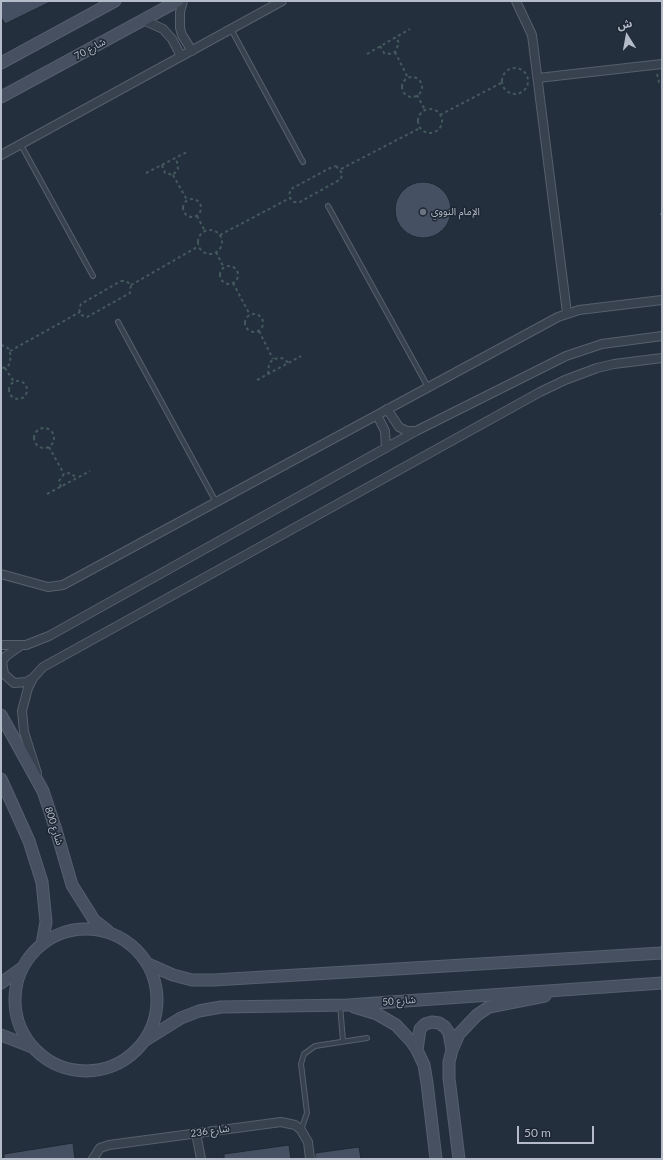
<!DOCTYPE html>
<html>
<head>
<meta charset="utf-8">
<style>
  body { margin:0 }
  #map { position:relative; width:663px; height:1160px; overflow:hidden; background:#242f3e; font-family:Lato,"Noto Sans Arabic",sans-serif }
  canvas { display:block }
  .frame { position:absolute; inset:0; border:2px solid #b4bcc9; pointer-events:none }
  .north { position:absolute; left:607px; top:16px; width:40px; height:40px; -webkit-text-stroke:3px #1d2633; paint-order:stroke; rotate:349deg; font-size:11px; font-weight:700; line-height:16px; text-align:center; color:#b4bcc9 }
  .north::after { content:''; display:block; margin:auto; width:14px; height:18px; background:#b4bcc9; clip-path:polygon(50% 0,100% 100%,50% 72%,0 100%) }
  .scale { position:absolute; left:517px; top:1126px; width:77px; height:18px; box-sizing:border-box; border:2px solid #b4bcc9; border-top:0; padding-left:5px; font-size:12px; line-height:14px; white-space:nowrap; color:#b4bcc9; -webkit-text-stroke:3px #1d2633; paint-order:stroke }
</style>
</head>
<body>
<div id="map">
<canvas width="663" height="1160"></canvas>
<div class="frame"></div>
<div class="north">ش</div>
<div class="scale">50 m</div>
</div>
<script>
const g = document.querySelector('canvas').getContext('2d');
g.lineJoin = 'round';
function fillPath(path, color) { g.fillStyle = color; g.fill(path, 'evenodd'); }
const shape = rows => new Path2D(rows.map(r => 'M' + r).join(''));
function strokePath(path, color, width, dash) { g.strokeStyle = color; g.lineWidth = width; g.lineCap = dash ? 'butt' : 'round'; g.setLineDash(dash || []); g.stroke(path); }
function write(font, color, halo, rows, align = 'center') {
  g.font = font + ' Lato,"Noto Sans Arabic",sans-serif'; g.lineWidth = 3; g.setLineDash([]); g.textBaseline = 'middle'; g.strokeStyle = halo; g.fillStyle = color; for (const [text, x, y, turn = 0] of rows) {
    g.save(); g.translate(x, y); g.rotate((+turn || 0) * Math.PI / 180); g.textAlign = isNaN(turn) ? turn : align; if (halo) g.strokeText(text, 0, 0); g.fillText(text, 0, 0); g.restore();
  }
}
const building = shape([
  [1,1,52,1,5,24,1,17,1,1],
  '395 210a28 28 0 1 1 56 0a28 28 0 1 1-56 0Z',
  [73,1143,75,1159,4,1159,4,1154,73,1143],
  [289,1145,291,1159,224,1159,224,1154,289,1145],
  [359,1147,361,1159,315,1159,315,1153,359,1147]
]);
const path = shape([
  [380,46,384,53,391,54,395,52,399,43,396,37],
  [395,52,408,78],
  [367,54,410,29],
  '502 81a13 13 0 1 1 26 0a13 13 0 1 1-26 0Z',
  [657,74,659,82,662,84],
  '402 87a10 10 0 1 1 20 0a10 10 0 1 1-20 0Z',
  [417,95,425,110],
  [662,103,662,109],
  '418 121a12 12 0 1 1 24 0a12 12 0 1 1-24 0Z',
  [440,115,501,83],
  [162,165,165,173,173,175,178,169,177,162,174,159],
  [336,166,342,173,341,179,300,202,294,202,290,198,289,195,291,189,330,168,336,166],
  [341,169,420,128],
  [146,173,187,152],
  [173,175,187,200],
  '183 208a9 9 0 1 1 18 0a9 9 0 1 1-18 0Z',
  [660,214,662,214],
  [197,216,205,231],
  '198 242a12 12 0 1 1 24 0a12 12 0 1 1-24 0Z',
  [220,235,290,198],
  [216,252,224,268],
  '220 275a9 9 0 1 1 18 0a9 9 0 1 1-18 0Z',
  [121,281,126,281,131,285,130,293,87,317,81,315,79,309,81,304,121,281],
  [233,283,250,315],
  [131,285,199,246],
  '245 323a9 9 0 1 1 18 0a9 9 0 1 1-18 0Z',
  [259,331,273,359],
  [1,345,8,348,11,356,9,365,1,369],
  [10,351,80,312],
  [5,368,14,382],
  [268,374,269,364,273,359,282,358,289,363],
  [257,380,301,356],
  '9 390a9 9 0 1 1 18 0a9 9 0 1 1-18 0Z',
  '34 438a10 10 0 1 1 20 0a10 10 0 1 1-20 0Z',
  [49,447,64,474],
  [61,487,59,481,64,474,70,473,77,478],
  [47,494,90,471]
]);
const lane = shape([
  [231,29,303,162],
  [21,145,93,276],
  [328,206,428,387],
  [118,322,216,502],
  [340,1005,343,1041],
  [301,1130,307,1113,301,1064,304,1054,315,1046,367,1038]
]);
const street = shape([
  [183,1,180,12,180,28,182,35,192,51],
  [516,1,532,35,567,313],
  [143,20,163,29,172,39,181,56],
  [538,78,662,64],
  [1,155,282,1],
  [387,409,399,427,407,431,415,431],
  [377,415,385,431,386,448],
  [1,574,48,587,63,585,558,317,579,310,662,300],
  [1,645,26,645,49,636,416,431,566,356,602,344,662,336],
  [19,647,6,656,2,662,4,674,14,683,26,682,33,678],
  [37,773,24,732,22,711,28,688,33,678,43,667,540,392,565,380,597,368,614,364,662,358],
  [196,1133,201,1159],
  [93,1159,100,1148,109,1145,281,1122,295,1125,301,1130,308,1142,310,1159]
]);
const secondary = shape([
  [1,63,115,1],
  [1,97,178,1],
  [1,715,43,791,56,830,72,885,94,920,108,931],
  [1,779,29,841,42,882,46,922,42,944],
  '15 1000a71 71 0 1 1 142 0a71 71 0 1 1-142 0Z',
  [148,964,173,975,192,980,214,980,662,953],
  [1,983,22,968],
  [354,1007,377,1014,396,1025,411,1041,417,1050,424,1065,427,1083,436,1159],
  [1,1035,32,1047],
  [144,1041,181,1018,199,1011,221,1007,348,1005,662,983],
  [417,1050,420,1029,425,1024,432,1022,439,1023,445,1027,449,1033,452,1050],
  [459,1159,449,1078,449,1062,452,1050,459,1034,477,1015,489,1007,545,996]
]);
const markers = [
  [423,212,4,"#6b7280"]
];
const streetNames = [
  ["شارع 70",90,49,-29],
  ["شارع 800",54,826,72],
  ["شارع 50",399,1001,-4],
  ["شارع 236",210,1131,-8]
];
const poiNames = [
  ["الإمام النووي",431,212]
];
fillPath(building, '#455162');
strokePath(building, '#1f2835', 1);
strokePath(lane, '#565f6c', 6);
strokePath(street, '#565f6c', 10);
strokePath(secondary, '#565f6c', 13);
strokePath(path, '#44595c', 2, [3, 3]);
strokePath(lane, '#38414e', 4);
strokePath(street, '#38414e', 8);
strokePath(secondary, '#465061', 11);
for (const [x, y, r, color] of markers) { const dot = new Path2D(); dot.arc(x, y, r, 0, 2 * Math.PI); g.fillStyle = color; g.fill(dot); strokePath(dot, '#1d2633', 1.5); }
write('10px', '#b4bcc9', '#1d2633', streetNames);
write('10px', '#b4bcc9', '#1d2633', poiNames, 'left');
</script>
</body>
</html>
